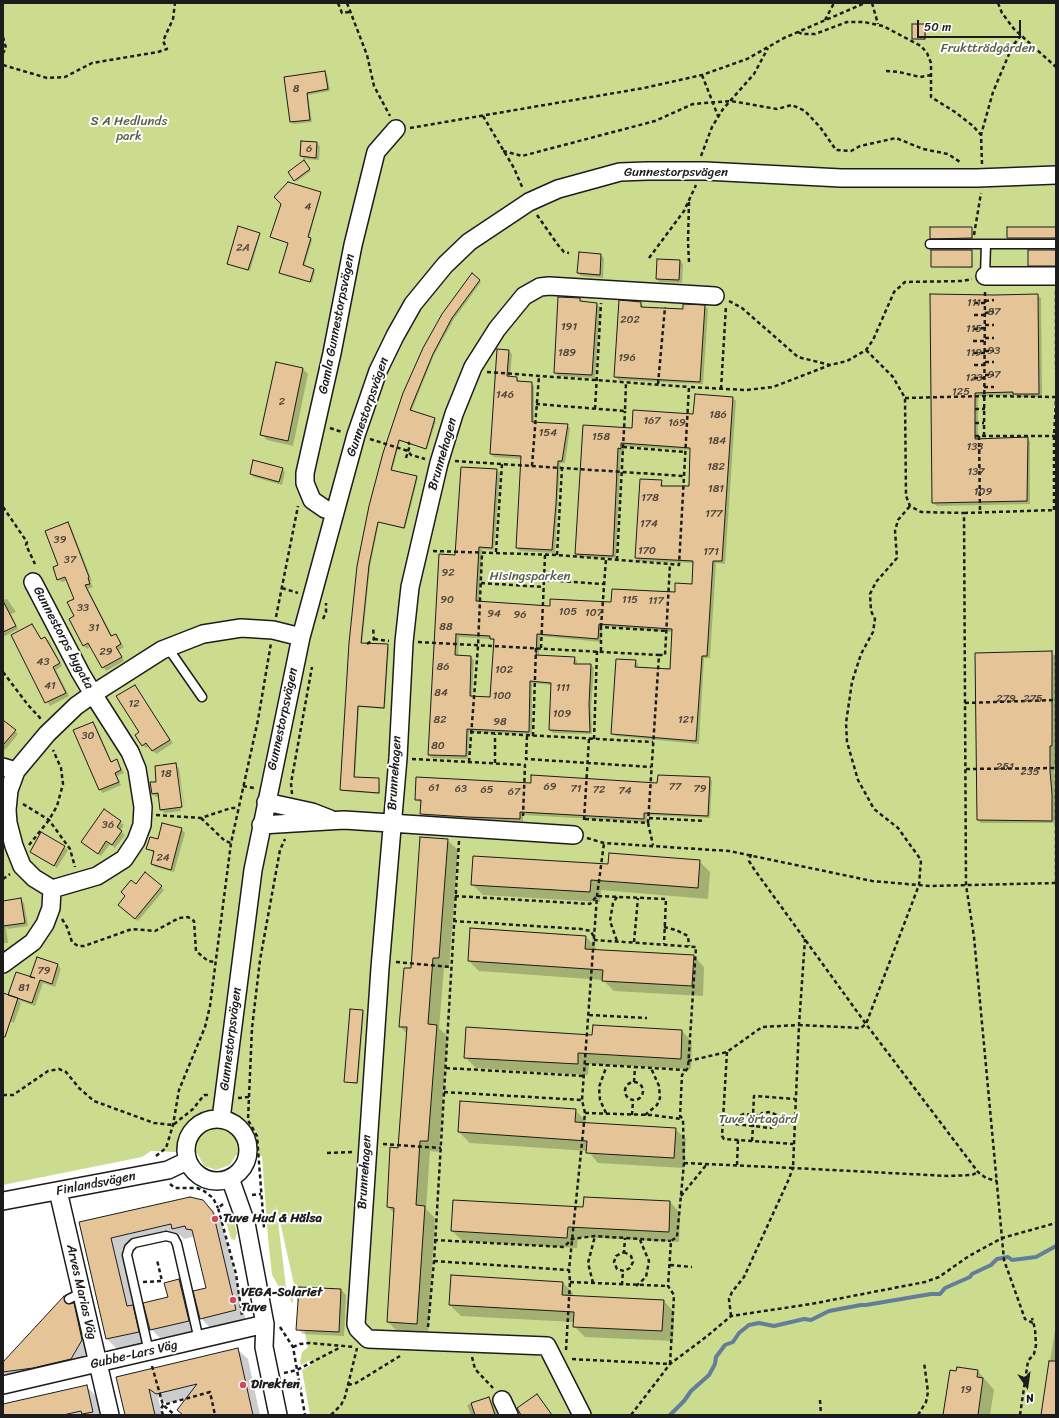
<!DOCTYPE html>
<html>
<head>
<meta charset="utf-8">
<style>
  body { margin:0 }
  #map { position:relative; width:1059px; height:1418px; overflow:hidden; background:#fff; font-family:Sriracha,sans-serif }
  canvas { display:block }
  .frame { position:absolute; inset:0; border:4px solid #1c1c1c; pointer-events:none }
  .north { position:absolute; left:1007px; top:1366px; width:40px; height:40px; -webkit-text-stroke:3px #fff; paint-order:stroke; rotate:167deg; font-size:11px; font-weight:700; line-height:16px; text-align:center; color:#1c1c1c }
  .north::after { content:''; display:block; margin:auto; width:14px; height:18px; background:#1c1c1c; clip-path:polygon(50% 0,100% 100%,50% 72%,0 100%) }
  .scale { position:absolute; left:917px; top:20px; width:104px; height:18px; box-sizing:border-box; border:2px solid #1c1c1c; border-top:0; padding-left:5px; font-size:12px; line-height:14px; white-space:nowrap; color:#1c1c1c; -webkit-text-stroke:3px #fff; paint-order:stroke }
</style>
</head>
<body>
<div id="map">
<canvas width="1059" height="1418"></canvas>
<div class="frame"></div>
<div class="north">N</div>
<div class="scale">50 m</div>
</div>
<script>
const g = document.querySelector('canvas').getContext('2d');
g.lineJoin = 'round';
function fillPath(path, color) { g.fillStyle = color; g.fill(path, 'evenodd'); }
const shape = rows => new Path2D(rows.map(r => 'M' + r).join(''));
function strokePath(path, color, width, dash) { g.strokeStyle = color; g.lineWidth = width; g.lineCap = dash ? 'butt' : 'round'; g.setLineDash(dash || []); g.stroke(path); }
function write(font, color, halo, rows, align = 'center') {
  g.font = font + ' Sriracha,sans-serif'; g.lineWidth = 4; g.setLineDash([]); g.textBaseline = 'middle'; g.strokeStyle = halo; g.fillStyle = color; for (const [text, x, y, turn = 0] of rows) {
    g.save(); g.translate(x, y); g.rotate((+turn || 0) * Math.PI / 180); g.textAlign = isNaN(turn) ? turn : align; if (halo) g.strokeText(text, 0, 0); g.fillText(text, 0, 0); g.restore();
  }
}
const green = shape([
  [3,3,1056,3,1056,1415,310,1415,302,1370,312,1364,311,1360,301,1365,300,1362,302,1352,308,1347,276,1204,286,1287,294,1294,292,1304,289,1295,280,1289,272,1275,268,1238,262,1156,236,1155,230,1165,216,1170,204,1166,197,1153,151,1151,142,1157,3,1185],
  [231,1211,237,1233,235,1240,231,1239,225,1218,226,1213]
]);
const shadow = shape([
  [913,25,926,26,926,40,913,39],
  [324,72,327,74,330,91,308,95,312,122,294,124,291,122,285,78],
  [317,143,320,147,319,160,304,159,301,156],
  [305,163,311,171,297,181,295,180],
  [320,192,321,194,309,238,312,240,304,267,315,271,312,283,282,274,289,243,271,237],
  [972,228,973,239,931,238],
  [1008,228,1056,228,1056,239,1009,239],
  [259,233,260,235,250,271,230,265,228,264],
  [971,250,973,268,932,267],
  [1056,250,1056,267,1029,266],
  [601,255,604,258,603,278,581,276,578,273],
  [680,261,683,264,682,283,660,282,657,279],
  [472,275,481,282,454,319,434,355,411,412,436,421,427,449,400,441,392,471,418,478,405,529,379,522,370,567,362,644,389,647,385,709,359,707,355,778,379,779,380,794,342,791,341,789,350,643,384,454],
  [1037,295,1041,298,1042,397,1018,397,1015,395,978,396,978,440,1027,438,1030,442,1030,504,937,506,933,503,994,296],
  [580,299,583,302,597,304,600,307,595,378,558,376,555,373],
  [641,303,644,308,684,310,705,306,708,309,703,384,619,380,615,377],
  [509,351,512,354,510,377,517,378,520,382,531,383,534,386,534,423,567,425,570,428,565,463,560,463,555,553,520,551,517,548,522,459,494,457,491,454],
  [303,369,308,374,293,446,267,440,262,435],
  [732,398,736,401,725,564,716,563,710,658,704,658,699,744,616,736,613,733,635,661,638,664,638,668,671,670,673,632,602,626,601,642,540,636,539,656,574,658,577,661,577,665,591,665,594,668,591,708,592,734,553,733,550,730,552,685,532,683,532,734,469,732,468,759,432,758,429,755,456,556,497,470,500,473,494,550,482,549,479,602,551,607,612,603,676,593,693,585,694,563,639,561,636,558,661,481,664,487,690,488,691,450,624,446,624,451,621,451,616,558,579,557,576,554,584,426,633,429,694,415],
  [459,637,491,639,495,642,491,698,472,697,474,660,471,657,458,657],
  [282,469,285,472,282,485,254,477,251,474],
  [67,523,71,527,92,581,90,581,93,587,88,589,113,637,116,635,124,647,119,650,124,661,106,671,91,646,87,649,83,645,76,616,75,599,68,580,62,582,59,580,70,576,60,566],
  [7,599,16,612,11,614,18,629,3,637,3,600],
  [32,625,42,640,45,638,49,641,62,666,56,670,69,696,50,706,13,636],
  [1051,652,1055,656,1056,666,1056,768,1054,768,1056,823,981,823,978,820],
  [135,686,173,743,156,754,149,746,146,748,143,745],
  [3,721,18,734,5,750,3,748],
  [93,723,96,726,112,763,117,761,124,773,117,776,121,785,103,793,100,790,74,731],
  [176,765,179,768,185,810,177,767,175,767,181,811,165,813,161,810,160,797,156,797,153,794,158,782],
  [709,778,712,781,710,818,647,815,647,822,523,815,523,821,425,816,422,813,422,803,416,800,532,784,658,784],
  [104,811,124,825,120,831,125,835,115,848,110,844,101,856,85,845],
  [181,829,185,833,174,872,155,867,152,864,154,853,148,849,158,840],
  [42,833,68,850,57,868,31,851],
  [447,840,458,850,449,968,444,968,439,1028,447,1036,439,1152,430,1151,426,1209,435,1218,428,1334,399,1333,388,1322,395,1214,388,1207,398,1149,407,1034,400,1026,412,969],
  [699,861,710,872,708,899,601,890,600,902,483,895,472,884,609,865],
  [136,885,161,887,164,890,138,921,122,908],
  [21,899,24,903,28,926,8,929,6,927,8,943,3,943,3,902],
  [586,937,596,947,596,950,694,956,704,967,703,996,614,991,603,980,479,971,469,961],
  [37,958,58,965,61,969,55,987,43,983,35,1006,18,1000,21,1003,14,1023,3,1019,3,994,12,998,34,979],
  [351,1010,364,1012,358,1084,345,1082],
  [682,1031,692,1042,691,1069,589,1064,588,1075,476,1068,465,1057,593,1036],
  [575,1110,586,1121,586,1124,675,1129,686,1139,684,1168,598,1163,588,1151,470,1143,459,1132],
  [203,1201,221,1219,246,1321,211,1329,201,1318,207,1289,195,1236,184,1239,180,1235,122,1249,136,1309,149,1342,118,1350,107,1339,80,1223],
  [670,1202,680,1213,679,1242,578,1237,577,1248,463,1241,452,1231,584,1208],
  [179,1280,188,1289,198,1330,160,1338,151,1329],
  [563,1283,573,1293,573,1297,664,1301,674,1312,673,1341,585,1337,574,1326,574,1322,461,1316,450,1305],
  [341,1290,346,1295,344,1336,303,1334,298,1329],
  [64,1298,80,1311,89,1348,78,1366,10,1379,3,1372,3,1361,6,1360],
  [1056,1323,1056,1415,1042,1415],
  [237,1349,248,1359,260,1415,183,1415,187,1399,167,1403,158,1397,162,1415,126,1415,117,1378],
  [978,1371,994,1390,990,1415,944,1415],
  [86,1386,97,1397,101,1415,3,1415,3,1405],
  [489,1398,492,1401,497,1415,471,1415,467,1405]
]);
const stream = shape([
  [670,1415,684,1401,691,1391,709,1375,715,1364,716,1357,725,1345,733,1342,739,1333,749,1325,759,1323,774,1326,804,1319,811,1320,829,1311,861,1305,866,1305,931,1294,940,1294,945,1288,970,1277,972,1274,991,1265,997,1259,1008,1257,1012,1260,1036,1257,1056,1246]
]);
const building = shape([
  [912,24,925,24,925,39,912,39,912,24],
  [325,71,328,89,307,93,310,120,290,122,284,77,325,71],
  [301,141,317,142,316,158,300,156,301,141],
  [304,160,310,169,294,181,288,172,304,160],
  [288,182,321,192,308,237,311,238,303,265,314,269,310,282,279,273,288,243,270,237,281,204,274,197,288,182],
  [238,226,260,233,248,270,227,264,238,226],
  [930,227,972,227,972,238,930,239,930,227],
  [1007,227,1056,227,1056,238,1007,238,1007,227],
  [931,250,972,250,972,267,931,267,931,250],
  [1028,250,1056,250,1056,266,1028,266,1028,250],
  [579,252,601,254,600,275,577,273,579,252],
  [657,259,680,260,679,280,656,279,657,259],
  [472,273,480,280,452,318,433,354,410,410,435,418,426,449,399,440,391,470,417,476,404,528,378,522,369,565,361,643,388,644,384,708,358,706,354,777,379,778,379,793,340,790,349,643,357,566,369,506,383,453,403,393,423,348,442,314,472,273],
  [930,294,994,295,1038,294,1039,394,1013,394,1013,392,975,393,975,439,1028,437,1027,501,932,503,930,294],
  [558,297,580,298,580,301,597,303,592,375,554,373,558,297],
  [619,300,641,302,641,307,683,309,683,304,705,305,700,382,614,377,619,300],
  [497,349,509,350,507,376,517,377,517,381,532,382,532,422,568,424,562,461,558,461,556,504,552,550,516,548,521,456,490,454,497,349],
  [276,362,303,368,288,441,260,435,276,362],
  [695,394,733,397,722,561,713,561,707,656,702,656,696,741,611,734,616,659,636,660,635,667,670,669,672,629,599,624,598,639,537,634,536,655,575,657,574,664,591,664,589,704,590,732,549,730,551,683,530,681,529,732,467,729,466,756,428,755,439,554,455,555,461,467,497,469,492,548,479,547,476,601,550,606,550,599,611,602,612,589,675,592,675,583,692,584,693,561,635,558,640,479,662,480,661,486,689,486,690,448,621,443,621,449,618,448,613,556,575,554,583,425,632,428,633,410,693,414,695,394],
  [456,634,490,636,490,639,494,639,490,697,470,696,471,656,455,655,456,634],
  [253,460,283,468,279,482,250,474,253,460],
  [68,522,89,577,88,578,90,584,85,585,111,636,116,634,121,644,116,647,122,657,102,668,88,643,83,646,69,619,74,616,67,602,74,599,65,577,57,580,53,567,58,565,45,531,68,522],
  [3,601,16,626,3,632,3,601],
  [32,624,41,639,45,637,60,663,53,667,66,693,45,703,11,635,32,624],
  [1052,651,1052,746,1050,746,1050,771,1052,794,1052,821,977,820,975,653,1052,651],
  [135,685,170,740,152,751,146,743,142,746,138,740,135,735,139,732,116,696,135,685],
  [3,720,16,730,3,745,3,720],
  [93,722,111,762,117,759,121,770,115,773,119,782,99,790,73,730,93,722],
  [176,763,182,807,160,810,158,793,152,794,150,782,156,782,155,766,176,763],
  [531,775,657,783,658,775,710,777,708,816,644,813,644,819,520,812,520,819,467,817,420,814,421,800,415,800,416,777,531,783,531,775],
  [104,809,121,821,117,827,122,831,112,845,106,841,98,854,81,842,104,809],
  [162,823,182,828,171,870,151,864,154,851,146,849,150,837,158,839,162,823],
  [41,832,65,846,54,866,30,852,41,832],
  [420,837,448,839,439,958,433,958,428,1024,437,1025,428,1141,420,1141,416,1205,425,1206,417,1324,387,1322,394,1208,387,1207,390,1147,398,1148,407,1027,399,1027,404,968,411,968,420,837],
  [609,853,700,860,698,888,591,880,590,892,471,885,473,856,608,864,609,853],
  [145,872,162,886,135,919,118,905,125,896,121,892,131,880,136,884,145,872],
  [21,898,25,923,3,926,3,901,21,898],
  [470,928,586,936,585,949,694,955,692,986,602,981,603,970,468,961,470,928],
  [37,957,58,964,52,984,40,980,32,1003,8,995,16,972,35,978,30,977,37,957],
  [3,993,18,998,5,1037,3,1037,3,993],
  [350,1009,363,1010,357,1083,344,1082,350,1009],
  [593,1025,682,1030,681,1059,578,1053,578,1064,464,1058,466,1027,592,1035,593,1025],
  [460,1101,576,1109,575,1122,676,1128,674,1158,586,1153,587,1141,458,1132,460,1101],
  [190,1197,203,1200,213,1212,236,1310,200,1319,193,1291,206,1288,192,1230,186,1229,185,1226,172,1229,171,1224,111,1238,127,1306,133,1305,139,1332,106,1339,79,1222,190,1197],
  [584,1197,670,1201,669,1232,568,1227,567,1238,451,1231,453,1200,583,1207,584,1197],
  [451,1275,563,1282,562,1295,664,1300,662,1331,573,1327,574,1312,449,1305,451,1275],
  [179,1279,189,1321,150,1330,143,1303,168,1297,164,1283,179,1279],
  [299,1287,341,1289,339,1332,296,1330,299,1287],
  [64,1296,66,1303,74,1303,82,1340,71,1359,33,1368,3,1372,3,1362,64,1296],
  [238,1348,253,1415,183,1415,177,1410,197,1384,156,1394,149,1389,155,1415,125,1415,116,1377,238,1348],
  [1049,1361,1056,1361,1056,1415,1041,1415,1049,1361],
  [957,1367,978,1370,977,1377,983,1378,978,1415,943,1415,950,1370,956,1371,957,1367],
  [87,1385,93,1412,82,1414,81,1411,63,1415,3,1415,3,1404,87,1385],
  [537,1394,552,1415,521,1415,517,1408,537,1394],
  [489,1397,495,1415,475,1415,471,1403,489,1397]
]);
const path = shape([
  [338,3,342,13,350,12],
  [347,3,367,55,374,86,390,116],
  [872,3,878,24],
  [998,3,1002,13,1014,29,1056,67],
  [825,20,834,3],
  [798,32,802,34,815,34,847,22,864,22,883,26,921,46,927,53,931,63,931,97,955,112,973,126,981,135],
  [3,37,6,48,3,53],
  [3,65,47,78,65,77,92,63,158,52,167,49,163,41,173,19,175,3],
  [886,71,899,72,920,77,931,75],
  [702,75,718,116],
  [483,116,514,168,523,189],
  [410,128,644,88,702,75,747,59,784,38,865,3],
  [503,151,522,156,655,121,693,104,731,101,777,109,792,105,805,111,820,127,836,150,851,151,860,146,896,138,923,149,948,154,960,162],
  [701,156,712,127,723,109,754,74,768,48],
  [982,164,981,135,993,92,1012,47,1021,35],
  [537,215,558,245,564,252,569,253],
  [974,235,981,193],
  [649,258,684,211,696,185],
  [689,262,688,242,689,202],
  [1056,291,1056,369],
  [729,301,742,308,798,357,830,365,847,361,866,350,873,340,894,292,905,282,963,281,972,279],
  [985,301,994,300],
  [974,303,985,303],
  [985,313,994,312],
  [974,315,985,315],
  [985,325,994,325],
  [974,329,985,328],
  [985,338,994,338],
  [973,341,985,341],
  [866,350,893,377,905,398,906,496,910,506,921,512,964,513,966,885,974,937,1004,1260,1025,1319,1033,1323],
  [985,351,994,351],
  [974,353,985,353],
  [985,362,994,362],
  [974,365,985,365],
  [487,372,689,387],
  [985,375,994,375],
  [974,378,985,378],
  [658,384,665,307],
  [984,387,994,387],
  [721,389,726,306],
  [905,398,984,396,1056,397],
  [536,404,625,411,626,382],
  [595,409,601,303],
  [975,409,985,409],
  [975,423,984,423],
  [330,428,342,432],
  [975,436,1056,436],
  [979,436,980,512],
  [984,436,985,291],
  [370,439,408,451,411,455,425,459],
  [623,447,685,452],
  [406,458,410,445,408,442],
  [455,461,684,476],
  [532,466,539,376],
  [3,507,27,542,26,545,35,564],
  [1054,510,1054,436,1056,399],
  [964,513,1056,510],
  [433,551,557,555,670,564],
  [496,552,502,464],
  [557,555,562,468],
  [617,560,625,411],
  [544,580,545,555],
  [481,583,544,587],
  [282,588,298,593],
  [276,617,298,506],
  [323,619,326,612,326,603],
  [601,627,606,559],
  [374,639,389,641],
  [418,642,659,655],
  [367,644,374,639,373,627],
  [541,648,544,580,604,584],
  [601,651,601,627,667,631],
  [3,672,28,705,42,720],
  [965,703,1055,700],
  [470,732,653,742],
  [527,736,526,759,651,767],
  [533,736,536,648],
  [594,739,597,651],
  [412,759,525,765,523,816],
  [469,762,478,646,482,554],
  [495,763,495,734],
  [966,769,1056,768],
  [243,786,254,788],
  [292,794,291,783,312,667],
  [23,804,49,820,70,849,75,867],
  [156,815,201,818,231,808,238,808],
  [201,818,225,841,231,843],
  [649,818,705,821],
  [585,819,648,823,659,655,665,655,670,564,679,565,689,387,746,390,773,387,830,365],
  [584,820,589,739],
  [648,823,653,845],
  [587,838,604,843,729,851,872,881,930,886,1056,883],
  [29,845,49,820,57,806,63,784,61,768,53,750],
  [751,854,749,861,754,869,866,1024,978,1172,986,1178,997,1181],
  [3,879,10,874],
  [1056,883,1056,654],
  [455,896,590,904,597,896,666,899,664,944],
  [617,897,613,903,610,921,617,941],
  [62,919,67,927,72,942,78,946,84,946,132,929,155,931,179,918,188,917,194,921,196,951,208,961,215,962],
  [453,921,581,929,591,931,595,940,696,947,688,1068,682,1075,680,1116,683,1119,684,1163,677,1237,671,1241,668,1286,674,1295,670,1364,570,1359],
  [664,927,676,930,688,936,689,946],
  [634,942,638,898],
  [396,962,451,967],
  [589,1015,647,1018],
  [727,1052,722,1136,724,1139,793,1144],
  [688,1061,727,1052,762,1027,799,1025,805,939],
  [585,1064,685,1070],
  [446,1068,584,1076],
  '625 1091a9 9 0 1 1 18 0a9 9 0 1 1-18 0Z',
  [634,1082,635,1067],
  [444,1092,582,1100],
  [3,1095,13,1095,48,1071,59,1069,66,1072,79,1088,94,1101,154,1123,173,1125,193,1109,204,1095,210,1095],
  [249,1097,252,1028,260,960,280,850,285,839],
  [238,1098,249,1097,248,1120,257,1136,264,1228],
  [585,1113,651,1115,682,1119],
  [606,1113,600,1100,599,1087,607,1065],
  [632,1115,633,1101],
  [645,1115,657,1105,660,1098,659,1086,651,1068],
  [779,1121,793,1123],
  [752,1141,753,1126,753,1115,744,1114,737,1117,736,1124,743,1125,753,1126,770,1128,777,1126,780,1120,779,1116,770,1112,762,1113,760,1116,753,1115,754,1096,795,1099],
  [383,1144,441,1148],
  [327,1153,354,1152],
  [156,1156,166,1148,173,1125,179,1090,205,1027,210,1006,231,843,258,720,271,643],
  [684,1163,793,1168,799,1025,861,1028,866,1024,919,885,921,860,898,828,874,809,858,780,847,742,846,723,852,682,861,654,873,632,875,619,871,611,870,594,876,582,897,558,895,531,898,520,910,506],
  [737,1165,738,1140],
  [170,1184,175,1188,197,1188,204,1191,213,1198,218,1208],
  [252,1195,261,1194],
  [681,1196,707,1164],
  [223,1204,218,1208,236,1274,242,1315],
  [434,1240,564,1247,572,1239,595,1236,671,1241],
  [624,1252,631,1256,633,1262,630,1268,624,1271,617,1269,614,1262,616,1256,624,1252,625,1238],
  [434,1261,569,1270],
  [670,1265,692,1267],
  [143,1282,162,1281,157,1260],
  [570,1282,668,1286],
  [593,1283,588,1263,595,1236],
  [622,1285,623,1271],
  [636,1286,646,1277,649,1261,640,1240],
  [731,1316,729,1299,732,1292,744,1277,788,1181,793,1168,948,1176,972,1175,978,1172],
  [280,1327,293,1347,305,1415],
  [428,1327,434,1261,459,841],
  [293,1347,300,1344,310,1343,355,1347],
  [566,1350,570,1282,569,1270,585,1113,582,1100,597,896,604,843],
  [472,1357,475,1369,493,1388],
  [152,1366,163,1405,175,1415],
  [284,1373,297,1370,341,1347],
  [348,1385,356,1383,400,1356],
  [820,1400,821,1415],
  [163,1415,161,1409,163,1405,210,1392,215,1415],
  [331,1415,341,1405,345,1397,357,1348],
  [631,1415,670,1364,706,1337,731,1316,811,1304,925,1282,939,1277,969,1256,1002,1238,1056,1223],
  [918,1415,926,1402,928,1392,924,1362],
  [1020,1415,1028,1361,1034,1354,1036,1345,1035,1329,1032,1318]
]);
const lane = shape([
  [930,244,1056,244],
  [985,276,986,244],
  [168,648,202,697],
  [69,1299,81,1293],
  [149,1352,127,1255,129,1248,134,1243,166,1236,174,1238,177,1244,199,1340]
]);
const street = shape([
  [985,276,1056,276],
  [334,512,325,509,312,500,305,483,305,473,332,353,353,245,376,152,396,129],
  [33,582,80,672,93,694,130,752,137,769,143,807,142,825,136,841,124,859,97,876,52,889,34,878,22,866,14,846,8,823,7,810,9,790,16,771,47,734,76,706,93,694,162,650,203,634,241,628,273,630,301,637],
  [3,767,16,771],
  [266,802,312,812,330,819],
  [261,825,344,820,574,835],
  [3,964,33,942,45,924,51,908,52,889],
  '186 1150a31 31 0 1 1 62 0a31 31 0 1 1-62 0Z',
  [221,1119,253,870,301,637,356,435,378,371,395,336,413,304,445,265,469,242,529,202,558,189,620,172,647,171,705,171,841,178,977,178,1056,175],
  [230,1178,246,1223,265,1324,264,1347,278,1415],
  [58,1191,110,1415],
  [3,1201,168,1170,187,1161],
  [3,1385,265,1324],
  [502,1400,509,1415],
  [582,1415,547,1346,368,1339,358,1329,356,1324,380,968,398,758,404,642,410,587,439,463,454,414,473,367,497,329,524,296,540,287,549,286,715,296]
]);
const markers = [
  [215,1219,4,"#d1495b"],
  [233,1300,4,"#d1495b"],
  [243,1385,4,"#d1495b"]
];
const numberNames = [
  ["8",296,89],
  ["6",309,149],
  ["4",308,207],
  ["2A",243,248],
  ["111",974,303],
  ["87",994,312],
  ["202",630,320],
  ["191",569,327],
  ["115",974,329],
  ["93",994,351],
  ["189",567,353],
  ["119",974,353],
  ["196",627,358],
  ["97",994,375],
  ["123",974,378],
  ["125",961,392],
  ["146",505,395],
  ["2",282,402],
  ["186",718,415],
  ["167",652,421],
  ["169",677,423],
  ["154",548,433],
  ["158",601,437],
  ["184",717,441],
  ["133",975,447],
  ["182",716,467],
  ["137",976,472],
  ["181",716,489],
  ["109",983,492],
  ["178",650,498],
  ["177",714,514],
  ["174",649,524],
  ["39",60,540],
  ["170",647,551],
  ["171",711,552],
  ["37",70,560],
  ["92",448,573],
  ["90",447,600],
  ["115",630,600],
  ["117",656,601],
  ["33",83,608],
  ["105",568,612],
  ["107",594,613],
  ["94",494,614],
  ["96",520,615],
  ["88",446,627],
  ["31",94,628],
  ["29",106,652],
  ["43",43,662],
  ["86",443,667],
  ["102",504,670],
  ["41",50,686],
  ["111",563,688],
  ["84",441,693],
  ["100",502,696],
  ["279",1006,699],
  ["275",1033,699],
  ["12",134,704],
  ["109",562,714],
  ["82",440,720],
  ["121",686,720],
  ["98",500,722],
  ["30",88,736],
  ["80",438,746],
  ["251",1005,767],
  ["235",1030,772],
  ["18",166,774],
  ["69",550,787],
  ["77",675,787],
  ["61",434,788],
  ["63",461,789],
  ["71",576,789],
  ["79",700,789],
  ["65",487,790],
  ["72",599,790],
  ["74",625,791],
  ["67",514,792],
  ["36",108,825],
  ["24",163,858],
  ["79",44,971],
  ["81",24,988],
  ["19",966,1390]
];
const parkNames = [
  ["Fruktträdgården",988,49],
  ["S A Hedlunds",129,122],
  ["park",129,137],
  ["Hisingsparken",530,577],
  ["Tuve örtagård",758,1120]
];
const streetNames = [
  ["Gunnestorpsvägen",676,173],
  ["Gamla Gunnestorpsvägen",337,324,-79],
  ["Gunnestorpsvägen",368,407,-71],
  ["Brunnehagen",443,454,-74],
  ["Gunnestorps bygata",63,638,62],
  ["Gunnestorpsvägen",283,719,-78],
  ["Brunnehagen",395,773,-86],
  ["Gunnestorpsvägen",231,1039,-83],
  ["Brunnehagen",365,1172,-86],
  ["Finlandsvägen",96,1184,-11],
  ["Arves Marias Väg",81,1292,77],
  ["Gubbe-Lars Väg",134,1355,-13]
];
const poiNames = [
  ["Tuve Hud & Hälsa",223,1219],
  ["VEGA-Solariet",241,1293],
  ["Tuve",241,1308],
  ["Direkten",251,1385]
];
fillPath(green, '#ccdc8f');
fillPath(shadow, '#0003');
strokePath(stream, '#647e99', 4);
fillPath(building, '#e5c598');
strokePath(building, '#1c1c1c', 1);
strokePath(lane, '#1c1c1c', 11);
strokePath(street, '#1c1c1c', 20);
strokePath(path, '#1c1c1c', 2.5, [4, 3]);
strokePath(lane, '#fff', 8);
strokePath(street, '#fff', 17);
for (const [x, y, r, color] of markers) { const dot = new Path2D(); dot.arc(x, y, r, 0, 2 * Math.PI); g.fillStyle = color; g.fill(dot); strokePath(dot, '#fff', 1.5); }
write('11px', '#4e463b', null, numberNames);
write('13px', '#5a5f44', '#fff', parkNames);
write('13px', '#1c1c1c', '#fff', streetNames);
write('bold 13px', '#1c1c1c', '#fff', poiNames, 'left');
</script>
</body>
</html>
